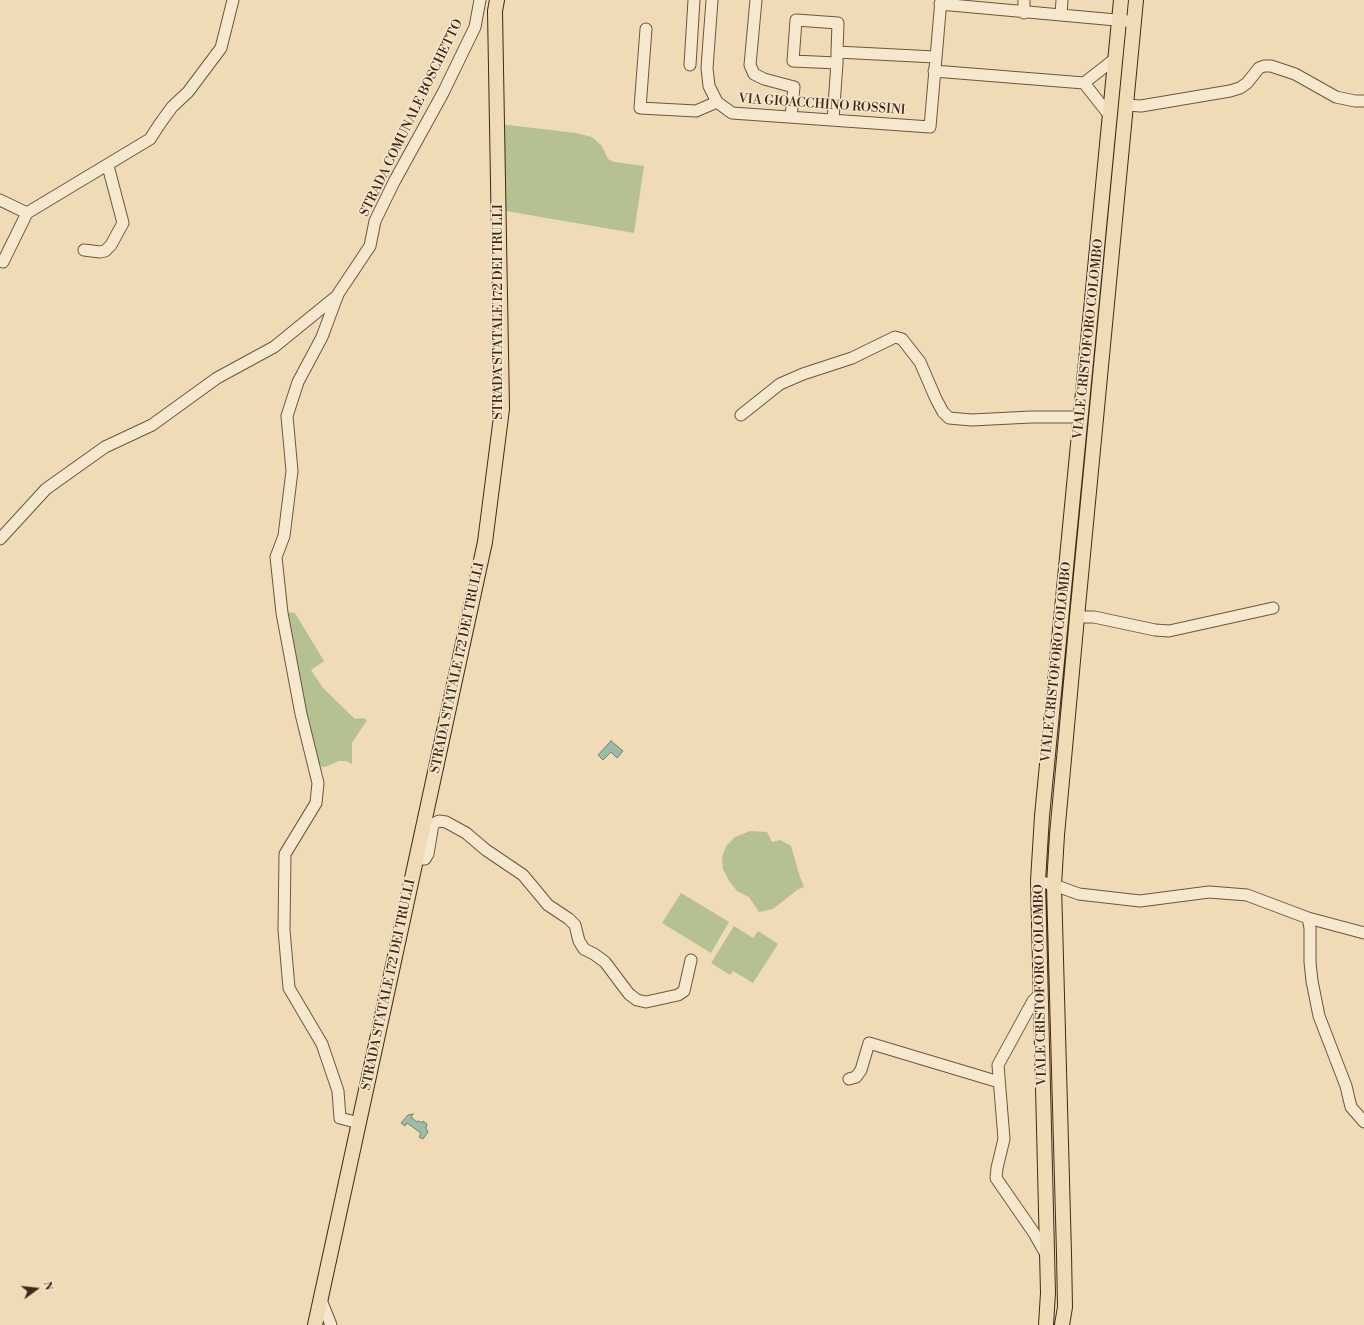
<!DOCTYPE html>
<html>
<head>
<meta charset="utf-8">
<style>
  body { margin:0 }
  #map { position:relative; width:1364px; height:1325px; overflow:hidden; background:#efdbb5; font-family:"Libre Bodoni",serif }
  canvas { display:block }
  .north { position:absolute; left:16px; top:1269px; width:40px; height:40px; -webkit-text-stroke:3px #f5e8cf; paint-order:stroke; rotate:75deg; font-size:11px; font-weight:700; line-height:16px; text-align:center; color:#412918 }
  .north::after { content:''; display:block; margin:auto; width:14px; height:18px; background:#412918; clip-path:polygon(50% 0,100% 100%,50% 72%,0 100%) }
</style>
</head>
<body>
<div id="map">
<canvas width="1364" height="1325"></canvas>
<div class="north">N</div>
</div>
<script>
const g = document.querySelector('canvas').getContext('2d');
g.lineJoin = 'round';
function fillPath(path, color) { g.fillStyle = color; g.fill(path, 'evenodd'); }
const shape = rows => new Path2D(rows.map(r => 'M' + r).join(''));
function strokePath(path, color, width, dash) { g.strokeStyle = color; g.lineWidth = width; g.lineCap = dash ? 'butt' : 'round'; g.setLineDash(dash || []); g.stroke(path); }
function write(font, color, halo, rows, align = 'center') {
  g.font = font + ' "Libre Bodoni",serif'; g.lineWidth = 3; g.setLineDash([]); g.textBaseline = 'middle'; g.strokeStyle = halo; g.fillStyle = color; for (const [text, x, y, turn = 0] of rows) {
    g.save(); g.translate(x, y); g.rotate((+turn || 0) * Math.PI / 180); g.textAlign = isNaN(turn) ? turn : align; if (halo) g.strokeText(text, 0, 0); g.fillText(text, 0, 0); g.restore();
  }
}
const green = shape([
  [499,124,576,133,592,137,602,146,608,159,614,162,644,166,634,233,500,210],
  [285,612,295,613,324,661,311,670,323,688,355,719,363,718,367,720,352,743,352,764,346,761,339,761,328,766,323,767,317,764],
  [750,831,767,832,772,842,780,840,791,846,800,877,804,887,797,890,773,909,759,912,749,897,737,891,729,881,723,869,722,857,726,846,735,837],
  [681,893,729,922,711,953,662,923],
  [734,926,753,938,758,931,778,944,753,983,733,971,730,975,711,963]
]);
const water = shape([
  [611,741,623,751,617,758,611,752,603,760,598,755,611,741],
  [413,1114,411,1117,417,1122,419,1121,422,1123,423,1121,427,1124,426,1128,428,1132,423,1139,419,1137,421,1133,407,1123,405,1126,401,1123,408,1115,413,1114]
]);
const minor = shape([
  [712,0,707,68,709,86,717,102,732,113,930,127,941,0],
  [756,0,750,65,754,74,764,79,794,87,791,117],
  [940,4,1127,21],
  [1024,13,1024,0],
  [1061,15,1062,0],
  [646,29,640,108,696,111,717,102],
  [837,52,935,57],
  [690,65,694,0],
  [934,71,1084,83],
  [1126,105,1141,106,1230,91,1240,88,1247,83,1259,68,1264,66,1271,66,1295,74,1336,97,1355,101,1364,101],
  [1110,116,1084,83,1116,58],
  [833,120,837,63,837,52,838,23,796,20,793,61,837,63],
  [0,200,27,213,150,139,159,125,172,107,188,92,221,48,233,0],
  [84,250,100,252,105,251,111,245,123,223,108,166],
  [3,262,27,213],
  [741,415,780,384,803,374,852,358,895,337,902,339,920,362,936,399,943,412,949,418,972,420,1031,417,1081,417],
  [0,539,46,489,105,447,152,425,217,378,274,347,338,295],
  [1077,617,1094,617,1155,630,1169,631,1273,608],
  [416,859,425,859,428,854,433,824,439,821,446,822,466,833,486,850,523,875,548,905,569,919,575,925,579,941,584,949,594,954,605,962,629,994,637,1000,646,1002,678,995,684,991,691,960],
  [1038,881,1054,885,1079,894,1140,901,1209,892,1247,895,1308,918,1364,933],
  [1308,918,1310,928,1310,962,1312,981,1319,1016,1346,1086,1351,1107,1364,1122],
  [1041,993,1033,1001,998,1065,1004,1139,997,1168,996,1178,1034,1233,1047,1256],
  [849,1079,856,1077,861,1070,869,1043,999,1082],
  [359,1123,340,1118,338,1091,322,1044,289,988,284,930,285,854,316,803,318,783,301,714,282,613,276,557,284,536,292,471,287,416,298,382,322,337,338,294,370,246,375,221,394,182,443,93,475,27,480,0],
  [321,1300,331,1325]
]);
const major = shape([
  [315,1325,485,542,502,409,495,11,497,0],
  [1046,1325,1048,1293,1038,881,1042,816,1121,0],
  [1062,1325,1065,1307,1064,1254,1054,885,1057,835,1077,617,1136,0]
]);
const streetNames = [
  ["VIA GIOACCHINO ROSSINI",822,105,4],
  ["STRADA COMUNALE BOSCHETTO",412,118,-64],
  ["STRADA STATALE 172 DEI TRULLI",499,312,-90],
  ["VIALE CRISTOFORO COLOMBO",1089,339,-84],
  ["VIALE CRISTOFORO COLOMBO",1057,662,-84],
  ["STRADA STATALE 172 DEI TRULLI",458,668,-78],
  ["STRADA STATALE 172 DEI TRULLI",389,985,-78],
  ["VIALE CRISTOFORO COLOMBO",1041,985,-91]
];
fillPath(green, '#b5c191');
fillPath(water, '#9abca8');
strokePath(water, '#76816e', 1);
strokePath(minor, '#6c563f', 13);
strokePath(major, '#412918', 16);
strokePath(minor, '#f5e8cf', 11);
strokePath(major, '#efdbb5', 14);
write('13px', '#412918', '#f5e8cf', streetNames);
</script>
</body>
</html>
